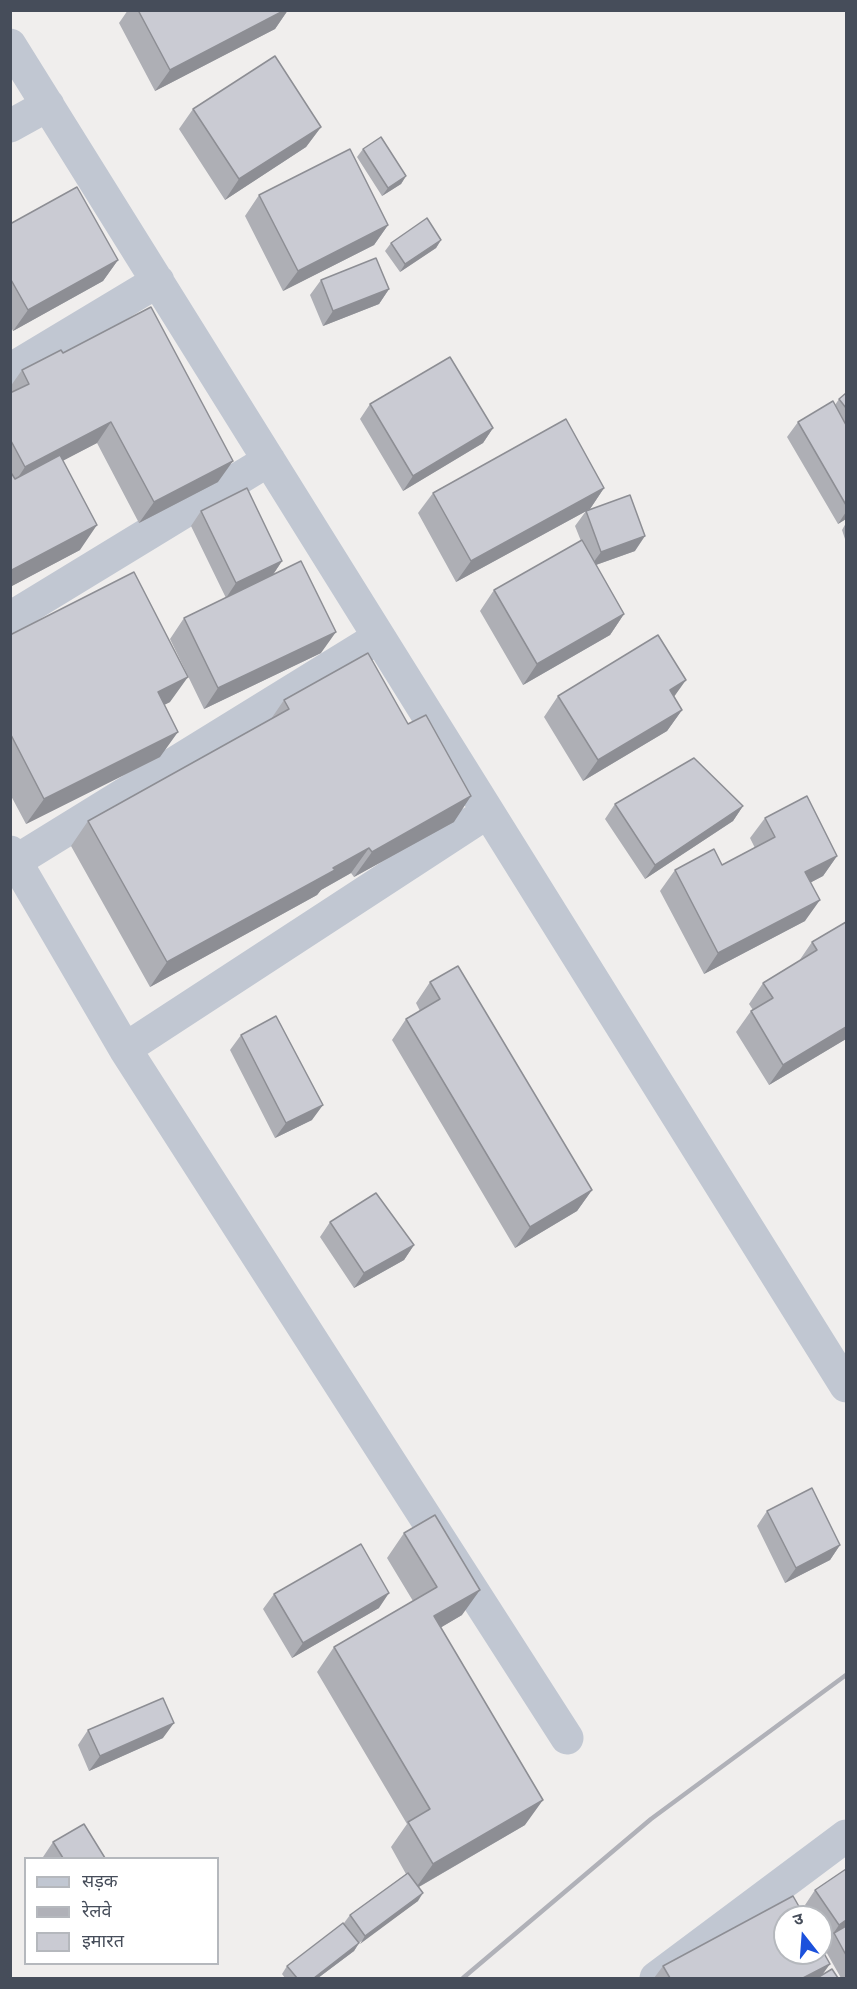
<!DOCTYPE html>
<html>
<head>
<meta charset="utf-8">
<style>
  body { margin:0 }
  #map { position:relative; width:857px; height:1989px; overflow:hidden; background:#f0eeed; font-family:"Fira Sans","Noto Sans Devanagari",sans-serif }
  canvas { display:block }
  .frame { position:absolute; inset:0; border:12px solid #464d5a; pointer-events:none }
  .legend { position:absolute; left:24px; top:1857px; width:195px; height:108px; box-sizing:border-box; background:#fff; border:2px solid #b5b8bd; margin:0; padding:8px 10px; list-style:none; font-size:18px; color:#464d5a }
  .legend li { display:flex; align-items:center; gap:12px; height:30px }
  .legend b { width:30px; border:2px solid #b5b8bd }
  .north { position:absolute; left:773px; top:1905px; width:60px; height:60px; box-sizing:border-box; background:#fff; border:2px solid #b5b8bd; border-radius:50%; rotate:343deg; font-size:16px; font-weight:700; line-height:24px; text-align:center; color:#464d5a }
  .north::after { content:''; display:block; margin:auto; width:21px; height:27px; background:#1c51dc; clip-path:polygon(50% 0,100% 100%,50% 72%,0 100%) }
</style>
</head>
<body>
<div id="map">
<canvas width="857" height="1989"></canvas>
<div class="frame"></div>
<ul class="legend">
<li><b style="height:8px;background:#c1c7d2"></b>सड़क</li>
<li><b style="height:8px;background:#b0b1b8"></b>रेलवे</li>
<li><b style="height:16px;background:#cacbd3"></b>इमारत</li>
</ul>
<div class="north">उ</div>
</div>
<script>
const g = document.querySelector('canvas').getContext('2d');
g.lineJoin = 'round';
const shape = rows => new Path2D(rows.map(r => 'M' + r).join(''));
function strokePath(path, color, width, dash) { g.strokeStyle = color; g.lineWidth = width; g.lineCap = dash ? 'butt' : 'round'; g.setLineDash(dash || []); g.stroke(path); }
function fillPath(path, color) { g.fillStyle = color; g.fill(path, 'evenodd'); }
const street = shape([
  [10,45,846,1386],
  [10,126,48,105],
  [10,370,158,281],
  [10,618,269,460],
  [10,852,125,1049,567,1738],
  [16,861,379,637],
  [125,1049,488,812],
  [656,1978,846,1836]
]);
const rail = shape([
  [463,1978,651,1819,846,1675]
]);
const wall = shape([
  [128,10,288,10,275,29,155,91,119,23],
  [193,109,321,127,306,147,225,200,179,129],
  [363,149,406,176,401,184,382,196,357,157],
  [259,195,388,225,374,245,283,291,245,216],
  [10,224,118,260,103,281,13,331,10,325],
  [441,240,436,248,400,272,385,251,391,243],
  [321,280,389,289,379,304,323,326,310,295],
  [63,353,218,482,139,523,97,443,63,460,80,550,10,587,10,387,22,370],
  [846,393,846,519,838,524,787,437,798,422,835,405,839,399],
  [370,404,493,428,483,443,403,491,360,419],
  [604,488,590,509,456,582,418,513,433,493],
  [201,511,282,561,272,576,321,653,204,709,170,639,184,618,226,598,191,526],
  [586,511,635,551,596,565,624,614,610,635,523,685,480,611,494,590,581,541,575,526],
  [846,523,846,542,842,530],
  [10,635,170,702,164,705,160,757,26,824,10,794],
  [558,696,682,710,667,731,583,781,544,717],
  [284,700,454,822,354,877,351,873,321,890,317,895,150,987,71,846,88,821,271,719],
  [615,804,743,806,733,821,645,879,605,819],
  [765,818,837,856,823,876,811,882,805,921,704,974,660,891,675,870,722,865,755,848,750,838],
  [846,922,846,1039,769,1085,736,1032,751,1011,753,1010,749,1004,763,983,799,961,812,942],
  [430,982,592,1190,577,1211,515,1248,392,1040,406,1019,420,1011,416,1003],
  [241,1035,312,1120,275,1138,230,1050],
  [330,1222,414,1245,404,1260,354,1288,320,1237],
  [767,1511,840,1545,830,1560,785,1583,757,1526],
  [404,1533,462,1615,440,1628,525,1825,419,1887,418,1901,359,1943,354,1951,318,1978,285,1978,282,1974,287,1966,344,1923,350,1915,406,1874,391,1847,407,1824,317,1672,334,1647,413,1601,387,1558],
  [274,1594,379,1608,292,1658,263,1609],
  [88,1730,163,1738,89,1771,78,1745],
  [53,1842,105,1858,44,1858,43,1857],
  [846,1869,846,1978,841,1978,824,1948,830,1939,829,1940,821,1929,821,1917,813,1917,805,1905,815,1890],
  [663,1966,822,1976,838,1978,654,1978]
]);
const shadedWall = shape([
  [285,10,288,10,275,29,155,91,170,70],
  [321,127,306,147,225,200,239,179],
  [406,176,401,184,382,196,388,188],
  [388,225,374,245,283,291,298,271],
  [441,240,436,248,400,272,405,264],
  [118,260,103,281,13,331,28,310],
  [389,289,379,304,323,326,333,311],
  [111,422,97,443,11,488,25,467],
  [493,428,483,443,403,491,413,476],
  [233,461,218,482,139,523,154,502],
  [604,488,590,509,456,582,471,561],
  [846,512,846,519,838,524],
  [97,525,80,550,10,587,10,571],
  [645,536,635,551,590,567,601,552],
  [282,561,272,576,226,598,236,583],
  [624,614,610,635,523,685,537,664],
  [336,632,321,653,204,709,218,688],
  [188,677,170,702,140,717,158,692],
  [686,680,671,701,670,690],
  [682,710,667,731,583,781,598,760],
  [178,732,160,757,26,824,44,799],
  [471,796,454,822,354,877,372,852],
  [743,806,733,821,645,879,655,865],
  [369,848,351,873,321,890,317,895,150,987,167,962],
  [837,856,823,876,791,893,805,872],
  [820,900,805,921,704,974,718,953],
  [846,1027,846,1039,769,1085,783,1065],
  [323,1105,312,1120,275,1138,286,1123],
  [592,1190,577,1211,515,1248,530,1227],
  [414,1245,404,1260,354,1288,364,1273],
  [840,1545,830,1560,785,1583,796,1568],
  [480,1590,462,1615,416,1642,434,1616],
  [389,1593,379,1608,292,1658,303,1643],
  [174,1723,163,1738,89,1771,100,1756],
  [543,1800,525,1825,415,1889,433,1864],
  [423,1893,418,1901,360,1944,365,1936],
  [846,1920,846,1928,834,1933,829,1940,839,1925],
  [359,1943,354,1951,318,1978,314,1978],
  [830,1964,820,1978,803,1978]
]);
const building = shape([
  [138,10,285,10,170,70,138,10],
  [275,56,321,127,239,179,193,109,275,56],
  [381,137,406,176,388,188,363,149,381,137],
  [350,149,388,225,298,271,259,195,350,149],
  [77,187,118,260,28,310,10,278,10,224,77,187],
  [427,218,441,240,405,264,391,243,427,218],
  [376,258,389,289,333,311,321,280,376,258],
  [151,307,233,461,154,502,111,422,25,467,10,439,10,393,29,384,22,370,61,350,63,353,151,307],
  [450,357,493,428,413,476,370,404,450,357],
  [846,393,846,408,839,399,846,393],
  [833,401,846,425,846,505,798,422,833,401],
  [566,419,604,488,471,561,433,493,566,419],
  [60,455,97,525,10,571,10,471,15,479,60,455],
  [247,488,282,561,236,583,201,511,247,488],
  [630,495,645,536,601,552,586,511,630,495],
  [582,540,624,614,537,664,494,590,582,540],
  [301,561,336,632,218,688,184,618,301,561],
  [134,572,188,677,158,692,178,732,44,799,10,733,10,635,134,572],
  [658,635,686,680,670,690,682,710,598,760,558,696,658,635],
  [368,653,408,724,426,715,471,796,372,852,369,848,333,868,335,870,167,962,88,821,289,709,284,700,368,653],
  [694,758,743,806,655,865,615,804,694,758],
  [807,796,837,856,805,872,820,900,718,953,675,870,714,849,722,865,775,837,765,818,807,796],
  [846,922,846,1027,783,1065,751,1011,773,998,763,983,817,950,812,942,846,922],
  [458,966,592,1190,530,1227,406,1019,440,999,430,982,458,966],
  [276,1016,323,1105,286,1123,241,1035,276,1016],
  [376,1193,414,1245,364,1273,330,1222,376,1193],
  [812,1488,840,1545,796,1568,767,1511,812,1488],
  [435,1515,480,1590,434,1616,543,1800,433,1864,408,1822,430,1809,334,1647,437,1587,404,1533,435,1515],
  [361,1544,389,1593,303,1643,274,1594,361,1544],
  [163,1698,174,1723,100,1756,88,1730,163,1698],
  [84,1824,105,1858,63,1858,53,1842,84,1824],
  [846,1869,846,1920,839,1925,815,1890,846,1869],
  [408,1873,423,1893,365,1936,350,1915,408,1873],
  [793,1896,805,1917,785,1917,785,1953,821,1953,821,1948,830,1964,803,1978,670,1978,663,1966,793,1896],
  [343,1923,359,1943,314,1978,297,1978,287,1966,343,1923],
  [846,1926,846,1955,834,1933,846,1926],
  [832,1969,838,1978,817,1978,832,1969]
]);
strokePath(street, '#c1c7d2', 33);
strokePath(rail, '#b0b1b8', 4.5);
fillPath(wall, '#aeafb5');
fillPath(shadedWall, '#8d8e94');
fillPath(building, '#cacbd3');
strokePath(building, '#8d8e94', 1.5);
</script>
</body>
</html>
